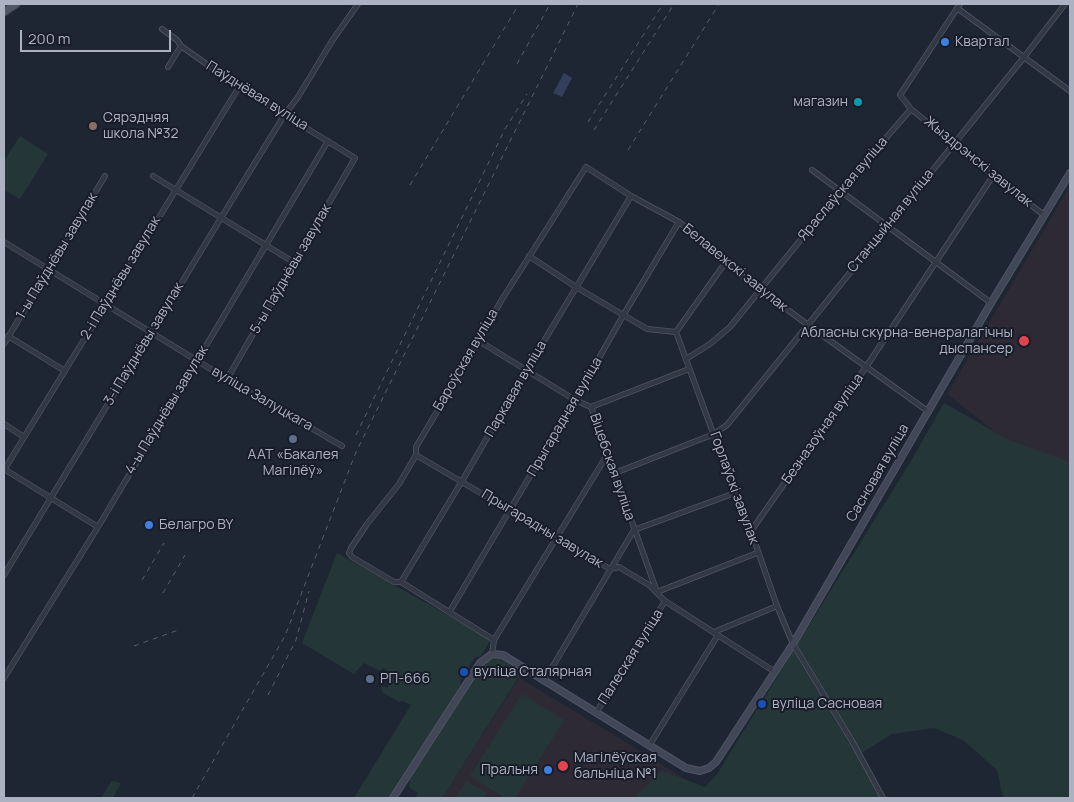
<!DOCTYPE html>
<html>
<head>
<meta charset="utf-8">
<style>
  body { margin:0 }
  #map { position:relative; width:1074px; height:802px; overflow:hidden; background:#1f2633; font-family:Manrope,sans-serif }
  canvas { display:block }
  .frame { position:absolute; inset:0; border:5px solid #acb2c2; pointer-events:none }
  .scale { position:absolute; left:20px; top:30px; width:151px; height:22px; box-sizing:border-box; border:2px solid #acb2c2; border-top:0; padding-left:6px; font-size:15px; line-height:18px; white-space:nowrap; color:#acb2c2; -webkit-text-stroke:4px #181d29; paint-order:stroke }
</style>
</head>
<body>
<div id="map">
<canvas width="1074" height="802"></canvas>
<div class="frame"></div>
<div class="scale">200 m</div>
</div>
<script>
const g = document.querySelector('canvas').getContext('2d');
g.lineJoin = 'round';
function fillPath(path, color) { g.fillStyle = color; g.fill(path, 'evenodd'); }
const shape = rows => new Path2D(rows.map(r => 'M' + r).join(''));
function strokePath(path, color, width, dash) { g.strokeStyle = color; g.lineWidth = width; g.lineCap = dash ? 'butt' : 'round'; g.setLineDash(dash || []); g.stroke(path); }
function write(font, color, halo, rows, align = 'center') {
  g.font = font + ' Manrope,sans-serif'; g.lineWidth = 4; g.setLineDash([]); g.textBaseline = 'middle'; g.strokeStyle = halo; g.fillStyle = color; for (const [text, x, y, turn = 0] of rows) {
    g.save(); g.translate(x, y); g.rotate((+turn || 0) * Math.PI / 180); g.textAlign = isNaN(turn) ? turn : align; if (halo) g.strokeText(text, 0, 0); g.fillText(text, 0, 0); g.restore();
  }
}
const medical = shape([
  [1070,186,1070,469,1044,470,947,394],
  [519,678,614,735,715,798,442,798]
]);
const green = shape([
  [20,136,48,154,20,199,4,190,4,161],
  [944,403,1009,440,1070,462,1070,798,1001,798,1003,797,997,770,963,740,934,728,892,734,858,755,882,798,634,798,662,771,705,787,717,774,911,461],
  [337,553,485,636,490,641,480,657,476,656,461,679,460,689,389,798,354,798,411,705,403,701,399,702,382,692,381,687,383,686,387,688,394,674,383,668,380,671,364,663,354,674,302,643],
  [494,658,499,658,505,660,522,672,442,798,415,798,418,793,409,787,410,779,483,665],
  [522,694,564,720,515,798,505,798,470,776],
  [114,781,121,783,113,798,101,798,111,782],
  [466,781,487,793,484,798,455,798]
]);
const water = shape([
  [564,73,572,78,562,97,553,93]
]);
const minor = shape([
  [957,8,1070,91],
  [162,29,177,40,181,46,239,87,355,158,227,379],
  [168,67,181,46],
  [911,109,993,176,1044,215],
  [812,170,991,303],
  [153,176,295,263],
  [4,242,227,379,342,446],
  [529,256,576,287,647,329,676,332],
  [676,332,735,493,751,531,777,606,793,644,852,741,883,798],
  [676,332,725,263],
  [8,336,65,371],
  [479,341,575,400,591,407,657,592,757,553],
  [4,344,105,176],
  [686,359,710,344,730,327,841,190,911,109,900,95,960,4],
  [591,407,689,369],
  [4,424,24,437],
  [416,455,610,569,619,567,649,585,665,601,775,672],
  [4,469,98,527],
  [4,470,239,87],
  [615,473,714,434,727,425,1025,56,1065,4],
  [751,531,866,367,993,176],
  [4,575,221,218,285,114,298,97,332,41,358,4],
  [401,582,462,481,526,371,631,196],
  [450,611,575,400,624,314,679,222],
  [714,632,777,606],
  [494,640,401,582,394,582,352,557,349,553,351,548,367,524,399,484,416,455,416,447,479,341,501,301,586,167,631,196,679,222,704,241,725,263,808,325,929,412],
  [492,654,494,640,607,455],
  [4,678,98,527,328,141],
  [544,681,634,530,735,493],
  [596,713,665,601],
  [649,746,718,635]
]);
const secondary = shape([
  [393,798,480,663,492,654,503,655,686,768,700,771,709,768,716,762,793,644,991,303,1070,173]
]);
const primary = shape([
  [4,12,16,4]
]);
const rail = shape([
  [517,64,550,4],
  [588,122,663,4],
  [594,130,674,4],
  [628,150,719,4],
  [410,185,519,4],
  [356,435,505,129,527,94],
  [142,580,164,543],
  [163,593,185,555],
  [134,646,181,629],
  [268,695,296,640,309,591],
  [192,798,285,636,356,452,578,4]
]);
const markers = [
  [945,42,5,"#3f7fe0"],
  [858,102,5,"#0f9aa8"],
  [93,126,5,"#8d6e63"],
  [1024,341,6,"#e0444e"],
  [293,439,5,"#5c6f8a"],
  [149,525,5,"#3f7fe0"],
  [464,672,5,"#1a4fb4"],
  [370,679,5,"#5c6f8a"],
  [762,704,5,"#1a4fb4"],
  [563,766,6,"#e0444e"],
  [548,770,5,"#3f7fe0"]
];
const poiNames = [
  ["Квартал",955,42],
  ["магазин",848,102,"right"],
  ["Сярэдняя",103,118],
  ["школа №32",103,134],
  ["Абласны скурна-венералагічны",1013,333,"right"],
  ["дыспансер",1013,349,"right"],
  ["ААТ «Бакалея",293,455,"center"],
  ["Магілёў»",293,471,"center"],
  ["Белагро BY",159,525],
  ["вуліца Сталярная",474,672],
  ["РП-666",380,679],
  ["вуліца Сасновая",772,704],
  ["Магілёўская",574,758],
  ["бальніца №1",574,774],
  ["Пральня",538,770,"right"]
];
const streetNames = [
  ["Паўднёвая вуліца",257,96,32],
  ["Жыздрэнскі завулак",978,162,39],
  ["Яраслаўская вуліца",843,189,-50],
  ["Станцыйная вуліца",891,221,-51],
  ["1-ы Паўднёвы завулак",57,256,-59],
  ["Белавежскі завулак",735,268,39],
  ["5-ы Паўднёвы завулак",291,269,-60],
  ["2-і Паўднёвы завулак",121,278,-59],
  ["3-і Паўднёвы завулак",144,344,-59],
  ["Бароўская вуліца",466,360,-60],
  ["Паркавая вуліца",516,389,-60],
  ["вуліца Залуцкага",262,399,30],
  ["4-ы Паўднёвы завулак",167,410,-59],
  ["Прыгарадная вуліца",565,417,-60],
  ["Безназоўная вуліца",823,429,-55],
  ["Віцебская вуліца",612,467,71],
  ["Сасновая вуліца",878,473,-60],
  ["Горлаўскі завулак",734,488,70],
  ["Прыгарадны завулак",542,529,31],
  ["Палеская вуліца",631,657,-58]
];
fillPath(medical, '#2d2a36');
fillPath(green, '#253639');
fillPath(water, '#333f5b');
strokePath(minor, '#505563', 6);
strokePath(secondary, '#505563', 8);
strokePath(primary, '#3c414e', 9);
strokePath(minor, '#323844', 4.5);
strokePath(secondary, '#414757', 6);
strokePath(primary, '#505765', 7);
strokePath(rail, '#565d6d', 1, [5, 5]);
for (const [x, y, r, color] of markers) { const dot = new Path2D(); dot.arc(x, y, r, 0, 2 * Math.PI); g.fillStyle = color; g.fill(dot); strokePath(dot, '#181d29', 2); }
write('14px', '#acb2c2', '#181d29', poiNames, 'left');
write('14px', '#acb2c2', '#181d29', streetNames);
</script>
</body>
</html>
